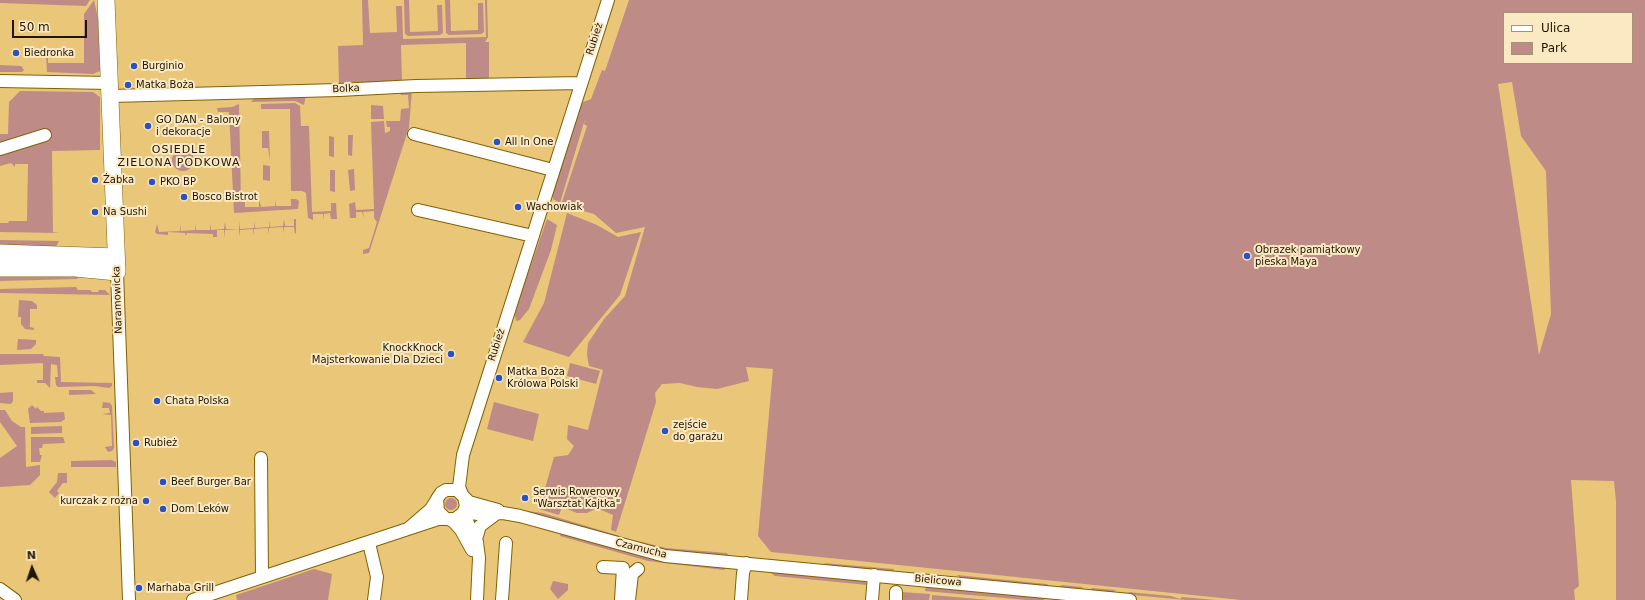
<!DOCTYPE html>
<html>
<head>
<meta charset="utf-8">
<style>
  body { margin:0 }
  #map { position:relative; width:1645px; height:600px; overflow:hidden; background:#eac679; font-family:"DejaVu Sans",sans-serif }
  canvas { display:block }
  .legend { position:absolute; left:1503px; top:12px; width:130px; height:52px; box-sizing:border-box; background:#fbe9c4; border:1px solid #a39476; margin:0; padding:5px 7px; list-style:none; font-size:12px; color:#201500 }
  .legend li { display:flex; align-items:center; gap:8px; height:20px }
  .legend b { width:20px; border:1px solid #a39476 }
  .north { position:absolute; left:12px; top:548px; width:40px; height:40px; -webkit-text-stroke:3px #fbe9c4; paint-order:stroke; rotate:357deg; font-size:11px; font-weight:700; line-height:16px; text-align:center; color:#201500 }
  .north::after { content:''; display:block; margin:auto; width:14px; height:18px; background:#201500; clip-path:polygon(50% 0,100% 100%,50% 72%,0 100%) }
  .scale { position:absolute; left:12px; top:20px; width:75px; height:18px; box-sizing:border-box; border:2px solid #201500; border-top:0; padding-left:5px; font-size:12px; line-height:14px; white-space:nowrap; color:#201500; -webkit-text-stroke:3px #fbe9c4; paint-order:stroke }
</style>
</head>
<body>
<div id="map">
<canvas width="1645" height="600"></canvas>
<ul class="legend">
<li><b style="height:5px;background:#fff"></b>Ulica</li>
<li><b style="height:11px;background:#bf8b86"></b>Park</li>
</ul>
<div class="north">N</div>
<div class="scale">50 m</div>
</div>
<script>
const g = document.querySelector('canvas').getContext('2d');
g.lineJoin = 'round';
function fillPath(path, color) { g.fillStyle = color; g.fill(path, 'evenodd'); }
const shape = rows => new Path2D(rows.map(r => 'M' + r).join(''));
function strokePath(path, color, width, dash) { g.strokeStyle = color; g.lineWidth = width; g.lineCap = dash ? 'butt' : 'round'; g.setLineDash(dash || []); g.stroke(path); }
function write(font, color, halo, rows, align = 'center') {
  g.font = font + ' "DejaVu Sans",sans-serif'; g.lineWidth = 4; g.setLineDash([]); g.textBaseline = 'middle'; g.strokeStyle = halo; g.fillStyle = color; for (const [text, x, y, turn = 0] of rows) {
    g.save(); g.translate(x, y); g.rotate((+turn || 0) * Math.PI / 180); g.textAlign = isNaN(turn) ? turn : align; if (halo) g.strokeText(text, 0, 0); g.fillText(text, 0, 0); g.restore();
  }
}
const green = shape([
  [0,0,90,0,86,6,0,3],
  [94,0,98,19,100,71,93,74,47,72,46,55,48,55,48,63,84,63,84,14],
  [362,0,368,0,370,33,397,32,396,6,402,6,403,39,486,37,485,0,487,0,488,37,485,42,489,42,489,78,466,79,466,43,401,45,402,81,339,83,338,46,363,45],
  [404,0,409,0,410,32,438,31,437,5,442,5,443,33,440,35,408,36,405,34],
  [445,0,450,0,451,31,478,30,478,3,483,3,484,32,481,34,449,35,446,33],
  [629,0,1645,0,1645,600,1616,600,1616,502,1614,481,1571,480,1579,586,1574,590,1575,600,1241,600,771,552,758,536,773,369,746,367,749,381,717,389,697,387,680,383,662,384,655,393,656,402,616,532,611,530,613,515,597,508,587,513,577,513,562,507,559,515,539,509,554,457,568,455,574,446,567,439,568,425,588,430,603,370,589,366,587,355,588,343,604,319,625,296,645,227,616,233,594,214,561,205,587,126,584,124,585,119,560,203,553,199,553,193,581,103,591,99,602,70,605,71],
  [1504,13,1632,13,1632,63,1504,63],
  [1512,82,1521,136,1546,171,1551,314,1539,355,1498,84],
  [0,65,21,66,24,70,22,72,0,72],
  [412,90,409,127,369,253,363,254,363,250,369,248,377,222,374,218,374,211,363,212,364,218,362,212,356,212,356,218,350,218,349,204,355,202,356,210,374,209,371,122,384,121,385,133,390,131,390,127,387,127,386,121,400,121,401,109,409,108,408,95,401,95,400,92,374,93,374,96,372,93,346,93,346,97,343,96,346,92],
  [20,91,93,92,100,97,100,150,52,151,53,232,59,233,0,232,0,223,8,223,9,221,27,221,28,164,15,164,15,167,11,163,0,166,0,134,8,134,9,102],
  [332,94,306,95,304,105,295,101,251,102,257,95,334,94,335,97,333,97],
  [295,103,300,106,301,126,309,126,312,212,331,211,331,203,336,203,337,219,331,219,330,213,324,214,324,220,323,214,313,214,313,220,308,218,306,193,302,191,291,191,290,109,261,109,261,104],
  [239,104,241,198,245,199,245,207,259,207,259,199,261,207,275,206,275,199,276,206,291,206,291,199,296,199,299,201,298,209,234,213,229,112,218,112,217,108,232,107],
  [371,105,383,106,384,119,371,119],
  [262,131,269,131,270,161,268,148,262,148],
  [348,135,353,135,352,156,348,155],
  [329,136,334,137,334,157,329,156],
  '172 160a11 11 0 1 1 22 0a11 11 0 1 1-22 0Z',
  [263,165,270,166,270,181,263,180],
  [354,169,355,190,350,191,348,170],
  [330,170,335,170,335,192,330,191],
  [567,213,597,225,618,237,641,232,620,295,569,357,523,342,544,303],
  [284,219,285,226,294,226,294,219,296,219,296,233,295,234,294,227,284,227,284,234,283,227,269,228,269,235,268,228,254,229,254,236,253,229,240,230,239,237,239,229,225,230,225,238,224,230,217,230,217,237,213,237,213,234,187,233,186,236,185,233,168,232,168,235,157,234,155,232,157,224,159,232,180,231,181,224,181,231,195,230,195,223,196,230,210,230,210,223,211,230,224,229,225,222,226,229,239,229,239,221,240,229,254,228,255,221,255,228,269,227,269,220,270,227,283,226],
  [547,219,557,225,551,250,529,309,520,320,516,321,515,315,520,296],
  [0,240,59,241,56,247,0,245],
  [0,274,80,274,77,279,0,281],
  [76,287,78,290,90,290,92,292,98,292,99,290,105,290,110,295,0,293,0,289],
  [19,300,32,301,37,305,37,309,30,309,30,327,34,328,34,330,25,329,21,324,21,317,18,317],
  [18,339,36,340,36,344,31,349,17,350],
  [0,354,43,354,44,356,60,357,61,382,112,383,112,386,109,388,95,386,58,387,56,385,55,377,58,377,57,365,51,364,50,388,45,383,37,383,37,380,43,380,43,363,0,365],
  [570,363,600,371,596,384,567,376],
  [69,390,91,390,96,394,69,395],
  [13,392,13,401,11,404,0,403,0,393],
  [103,402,110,403,112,406,114,448,112,451,108,452,105,447,112,446,111,415,102,414,110,413,109,408,102,408],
  [494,402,539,414,533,441,487,429],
  [32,405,36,409,37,407,41,411,44,411,44,413,64,412,65,419,61,422,30,423,28,409],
  [0,410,5,410,12,421,21,427,25,427,26,467,40,465,40,475,30,485,0,487,0,458,17,446,0,422],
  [62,426,62,433,31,434,31,427],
  [31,437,63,437,65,443,43,444,42,448,39,448,40,455,42,455,40,462,31,462],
  [112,460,116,462,116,467,71,467,71,461],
  [58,473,67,473,67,483,63,483,59,488,57,491,59,493,55,498,49,492,57,482],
  '445 504a6 6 0 1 1 12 0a6 6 0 1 1-12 0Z',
  [512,509,543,513,623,537,621,538],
  [561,532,647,557,728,566,724,570,648,561,560,536],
  [634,540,666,548,727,553,729,557,673,552],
  [824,563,894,569,893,572,827,565],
  [314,569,332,574,328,600,237,600,236,595],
  [767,570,863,579,868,585,775,576],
  [957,575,1047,584,1051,587,960,578],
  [553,581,568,584,568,590,558,599,550,589],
  [926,585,1042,598,1045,600,1027,600,925,591],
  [1062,585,1082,587,1084,590,1090,590,1092,588,1116,590,1112,593,1057,588],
  [901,592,930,594,929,600,900,600],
  [1128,592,1171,596,1180,599,1182,597,1216,600,1186,600,1132,595],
  [932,595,989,600,932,600]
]);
const street = shape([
  [0,81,110,83],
  [111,96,339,90,416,86,581,83],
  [414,134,553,170],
  [0,149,45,135],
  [418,210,533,236],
  [117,272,129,600],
  [261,458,262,577],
  [462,494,459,487,463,455,608,0],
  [464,497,469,502,498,510],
  [464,512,478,514,503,513,520,516,665,556,1130,600],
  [463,513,477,542,479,558,477,600],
  [449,519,454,522,461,530,472,550],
  [409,528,431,509,436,501],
  [476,539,480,526,496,514],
  [369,543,377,577,374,600],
  [603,567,623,568,621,600],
  [0,589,15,600],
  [193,600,438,519,455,519,463,513,466,506,464,497,457,490,446,490,441,493,437,499,438,511,446,519],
  [502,600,506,543],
  [629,600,632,574,638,569],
  [741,600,743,573,746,563],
  [872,600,874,575],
  [896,600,896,592]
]);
const secondary = shape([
  [0,253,116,257],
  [0,268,75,268,117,272,106,0]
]);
const markers = [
  [16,53,4,"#2a52c1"],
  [134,66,4,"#2a52c1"],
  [128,85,4,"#2a52c1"],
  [148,126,4,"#2a52c1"],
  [497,142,4,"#2a52c1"],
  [95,180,4,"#2a52c1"],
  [152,182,4,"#2a52c1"],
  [184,197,4,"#2a52c1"],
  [518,207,4,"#2a52c1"],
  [95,212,4,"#2a52c1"],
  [1247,256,4,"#2a52c1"],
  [451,354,4,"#2a52c1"],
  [499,378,4,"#2a52c1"],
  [157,401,4,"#2a52c1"],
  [665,431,4,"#2a52c1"],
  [136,443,4,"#2a52c1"],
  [163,482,4,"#2a52c1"],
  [525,498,4,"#2a52c1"],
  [146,501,4,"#2a52c1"],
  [163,509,4,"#2a52c1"],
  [139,588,4,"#2a52c1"]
];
const streetNames = [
  ["Rubież",595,39,-72],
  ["Bolka",346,89,-3],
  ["Naramowicka",118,300,-92],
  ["Rubież",497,345,-72],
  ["Czarnucha",641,549,14],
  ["Bielicowa",938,581,5]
];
const poiNames = [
  ["Biedronka",24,53],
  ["Burginio",142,66],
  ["Matka Boża",136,85],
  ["GO DAN - Balony",156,120],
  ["i dekoracje",156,132],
  ["All In One",505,142],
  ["Żabka",103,180],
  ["PKO BP",160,182],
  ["Bosco Bistrot",192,197],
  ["Wachowiak",526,207],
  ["Na Sushi",103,212],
  ["Obrazek pamiątkowy",1255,250],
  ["pieska Maya",1255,262],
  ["KnockKnock",443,348,"right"],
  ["Majsterkowanie Dla Dzieci",443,360,"right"],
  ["Matka Boża",507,372],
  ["Królowa Polski",507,384],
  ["Chata Polska",165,401],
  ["zejście",673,425],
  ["do garażu",673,437],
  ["Rubież",144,443],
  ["Beef Burger Bar",171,482],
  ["Serwis Rowerowy",533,492],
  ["\"Warsztat Kajtka\"",533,504],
  ["kurczak z rożna",138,501,"right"],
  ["Dom Leków",171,509],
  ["Marhaba Grill",147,588]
];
const neighbourhoodNames = [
  ["OSIEDLE",179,150],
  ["ZIELONA PODKOWA",179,163]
];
fillPath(green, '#bf8b86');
strokePath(street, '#826103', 14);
strokePath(secondary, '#826103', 18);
strokePath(street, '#fff', 12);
strokePath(secondary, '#fff', 17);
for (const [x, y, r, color] of markers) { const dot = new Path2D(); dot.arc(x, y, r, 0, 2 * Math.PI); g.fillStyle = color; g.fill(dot); strokePath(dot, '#fbe9c4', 1.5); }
write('10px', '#201500', '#fbe9c4', streetNames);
write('10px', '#201500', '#fbe9c4', poiNames, 'left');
g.letterSpacing = '1px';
write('11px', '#201500', '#fbe9c4', neighbourhoodNames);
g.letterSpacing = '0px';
</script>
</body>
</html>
